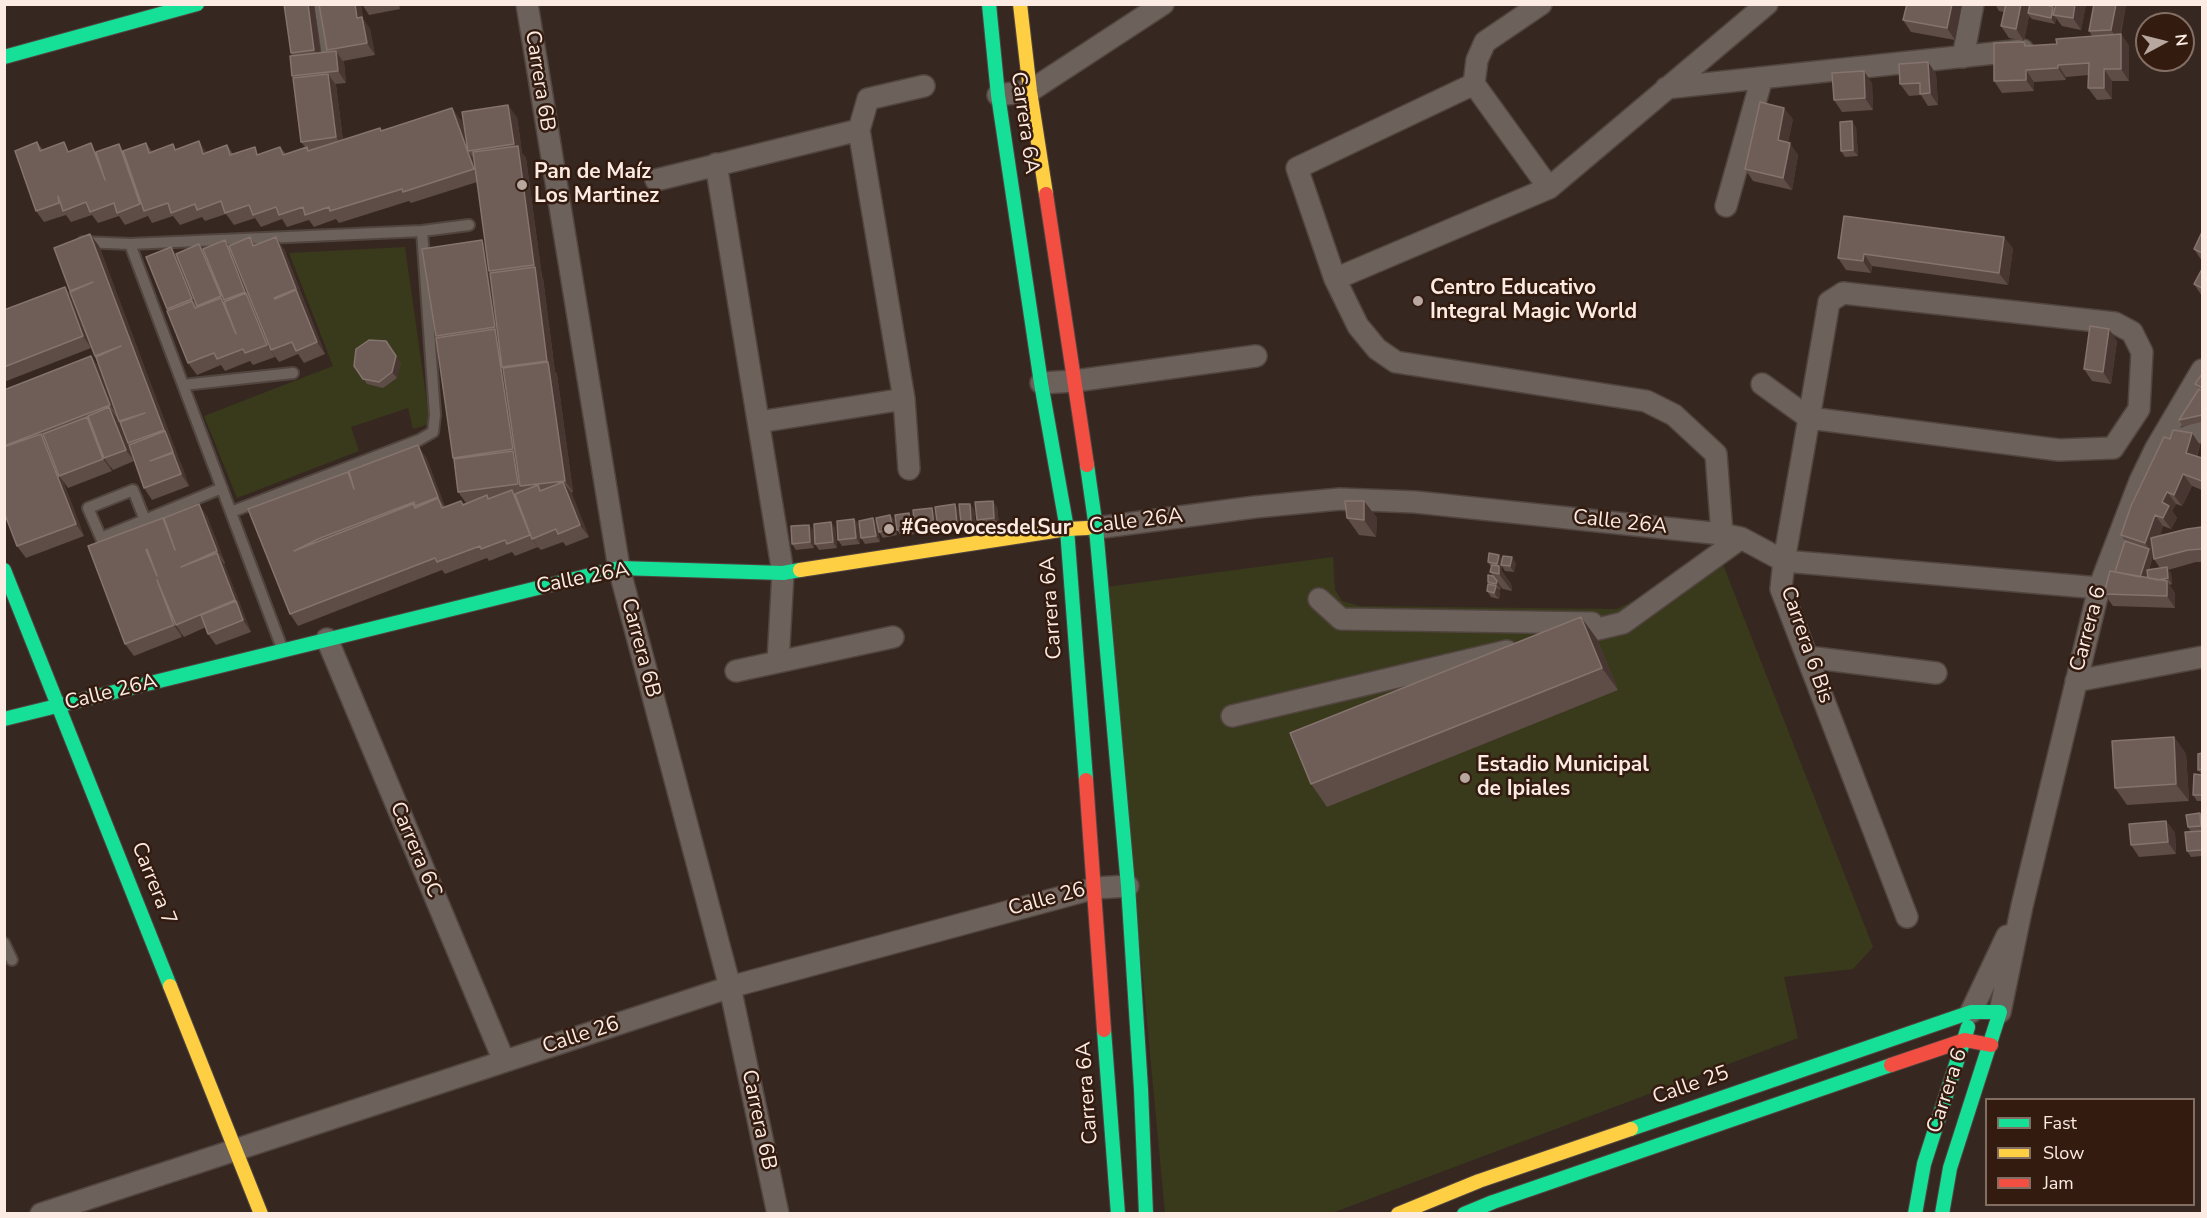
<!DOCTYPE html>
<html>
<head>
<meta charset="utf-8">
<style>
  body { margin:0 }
  #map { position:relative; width:2207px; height:1218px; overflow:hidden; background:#362821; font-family:"Nunito Sans",sans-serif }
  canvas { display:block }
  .frame { position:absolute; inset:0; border:6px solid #fcebe3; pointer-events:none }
  .legend { position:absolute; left:1985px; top:1098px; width:210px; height:108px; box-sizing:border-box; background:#331b10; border:2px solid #836e64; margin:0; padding:8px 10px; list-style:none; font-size:18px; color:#fcebe3 }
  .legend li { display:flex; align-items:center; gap:12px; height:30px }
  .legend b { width:30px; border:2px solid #836e64 }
  .north { position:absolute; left:2135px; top:12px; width:60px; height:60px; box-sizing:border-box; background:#331b10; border:2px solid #836e64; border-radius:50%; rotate:83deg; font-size:16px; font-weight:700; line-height:24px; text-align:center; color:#fcebe3 }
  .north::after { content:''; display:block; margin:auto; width:21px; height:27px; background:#b7a79f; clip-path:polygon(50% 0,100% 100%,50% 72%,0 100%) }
</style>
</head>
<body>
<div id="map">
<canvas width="2207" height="1218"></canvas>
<div class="frame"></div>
<ul class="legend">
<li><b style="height:8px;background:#16e098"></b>Fast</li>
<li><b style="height:8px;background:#ffcf43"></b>Slow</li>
<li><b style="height:8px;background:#f24e42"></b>Jam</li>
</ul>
<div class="north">N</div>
</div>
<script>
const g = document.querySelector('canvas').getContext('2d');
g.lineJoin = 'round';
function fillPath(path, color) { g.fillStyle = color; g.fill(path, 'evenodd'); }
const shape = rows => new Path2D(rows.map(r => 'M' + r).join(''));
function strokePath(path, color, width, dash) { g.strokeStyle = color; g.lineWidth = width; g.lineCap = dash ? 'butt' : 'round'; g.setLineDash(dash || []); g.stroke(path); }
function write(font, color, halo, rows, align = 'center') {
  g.font = font + ' "Nunito Sans",sans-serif'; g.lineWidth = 5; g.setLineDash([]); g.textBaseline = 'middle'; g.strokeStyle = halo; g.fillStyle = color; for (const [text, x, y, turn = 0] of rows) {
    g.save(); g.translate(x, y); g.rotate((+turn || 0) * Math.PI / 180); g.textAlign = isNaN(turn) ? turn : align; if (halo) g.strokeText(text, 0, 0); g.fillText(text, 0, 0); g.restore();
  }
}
const green = shape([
  [405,247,430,424,413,429,408,408,351,427,359,451,237,498,204,416,333,366,289,253],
  [1333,557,1335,590,1342,601,1360,606,1617,609,1720,557,1873,947,1853,969,1784,977,1798,1038,1332,1213,1165,1213,1106,587]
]);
const lane = shape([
  [319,4,327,55],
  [83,242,130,244,422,231,469,225],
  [130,244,282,648],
  [183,385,293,373],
  [231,512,419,440,433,432,435,415,422,231],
  [145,520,133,490,88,508,101,538,145,520,222,488],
  [4,943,12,960]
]);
const street = shape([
  [527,4,619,568,730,987,778,1214],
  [1541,4,1485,42,1477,60,1474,84,1549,188],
  [1963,57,1973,4],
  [1474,84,1297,168,1335,279,1358,326,1377,349,1396,362,1646,401,1674,415,1716,454,1722,534],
  [1666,88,2023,50],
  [998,95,1030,91,1163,4],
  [716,164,783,573,778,662],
  [656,180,859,130],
  [1726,206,1762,78],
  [1335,279,1549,188,1767,4],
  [1843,293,2115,323,2132,332,2142,352,2139,409,2113,448,2059,450,1809,418,1829,302,1843,293],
  [1041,383,1075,381,1256,356],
  [1762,384,1809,418,1784,561,1781,589,1907,917],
  [759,422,904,399],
  [2168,444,2202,431],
  [909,469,904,399,859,130,868,99,924,86],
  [1096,528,1255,507,1340,499,1415,502,1722,534,1741,538,1784,561,2099,588],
  [1319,599,1341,619,1592,623],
  [1564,637,1623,623,1741,538],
  [327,639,504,1061],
  [1808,657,1936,673],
  [736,671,893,637],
  [2076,681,2202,657],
  [1232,716,1507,651],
  [1971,1012,2007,936],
  [2000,1012,2022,906,2099,588,2140,481,2156,448,2202,370],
  [41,1214,730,987,1095,888,1128,886]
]);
const fast = shape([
  [989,4,998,95,1041,383,1067,529,1086,780],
  [4,57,197,4],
  [1087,465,1096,528,1128,886,1141,1089,1146,1214],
  [4,570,170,986],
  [4,719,619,568,783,573,800,570],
  [1104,1030,1118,1214],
  [1631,1129,1971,1012,2000,1012,1950,1168,1942,1214],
  [1464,1214,1493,1202,1891,1065],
  [1915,1214,1924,1164,1968,1027]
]);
const slow = shape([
  [1020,4,1030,91,1046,194],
  [800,570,1067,529,1087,528],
  [170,986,261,1214],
  [1398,1214,1479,1181,1631,1129]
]);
const jam = shape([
  [1046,194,1087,465],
  [1086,780,1104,1030],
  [1891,1065,1965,1040,1991,1045]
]);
const wall = shape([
  [284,4,314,4,321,52,328,52,327,50,319,4,361,4,363,19,370,29,375,55,343,61,344,63,346,83,335,84,336,85,343,140,382,131,461,120,466,135,517,117,522,153,526,158,542,277,543,278,555,372,557,374,573,492,571,493,589,537,566,546,563,542,541,550,537,546,538,547,515,556,512,552,489,561,487,558,445,574,442,570,298,626,290,614,248,509,348,472,350,476,426,457,445,507,466,503,458,492,437,338,436,336,486,246,477,182,411,203,409,201,339,223,336,219,314,227,309,220,287,227,282,219,261,227,255,218,234,225,226,214,205,221,202,217,180,225,173,216,152,223,148,216,125,225,119,216,98,223,92,215,71,222,66,215,44,222,36,211,37,142,43,150,97,152,119,144,123,151,146,143,152,152,176,149,206,152,227,145,233,154,260,154,280,147,286,154,305,147,301,142,293,78,292,76,292,55,291,53],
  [362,4,399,4,400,9,369,15],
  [1907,4,1962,4,1955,40,1911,32,1903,20],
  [1995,4,2043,4,2053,7,2055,9,2086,4,2081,30,2062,26,2056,18,2055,24,2032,19,2029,16,2024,41,2009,38,2001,26,2004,12,1999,11],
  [2094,4,2126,4,2121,34,2129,46,2129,81,2112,81,2112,99,2097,100,2088,88,2089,75,2066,77,2066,80,2034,82,2034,91,2002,93,1994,81,2027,46,2057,44,2092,36,2089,31],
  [1928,62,1936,74,1938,105,1928,106,1921,95,1909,96,1900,84],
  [1872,83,1873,110,1842,112,1834,100],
  [1793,119,1788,142,1798,155,1792,190,1753,181,1745,169],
  [1856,127,1858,156,1845,157,1841,151],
  [1844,216,2013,248,2008,285,1872,266,1871,273,1846,270,1838,258],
  [2202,232,2202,261,2194,249],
  [90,234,99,246,189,486,152,500,144,488,120,422,118,417,117,418,134,461,113,470,109,465,112,471,68,488,63,481,84,536,26,558,17,546,4,512,4,390,99,367,70,291],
  [250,237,255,245,284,249,325,354,304,363,298,354,279,362,274,355,275,357,253,365,250,361,225,371,221,365,197,375,188,363,167,309,176,254,199,244,205,252,229,246],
  [2202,269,2202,296,2194,284],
  [65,287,73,299,91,348,4,382,4,310],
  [2117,341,2111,384,2092,381,2084,369],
  [401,362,397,378,383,388,367,384,354,366],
  [2202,374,2202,422,2183,426,2179,420,2199,389,2195,384],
  [2170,439,2200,445,2197,457,2202,458,2202,490,2192,486,2182,506,2176,504,2172,511,2177,518,2171,529,2163,526,2160,535,2202,527,2202,562,2196,562,2168,570,2171,573,2172,584,2169,585,2175,593,2175,608,2113,606,2104,594,2115,572,2125,541,2121,535],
  [2153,556,2154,559,2160,568,2149,570],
  [1364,501,1377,518,1376,537,1359,535,1347,518],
  [970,504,974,510,976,527,965,528,961,522],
  [997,507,999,524,981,525,977,520],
  [932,508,938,534,919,535,915,530],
  [959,510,962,530,942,533,938,527],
  [909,513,913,519,915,534,901,536,897,530],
  [207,516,225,563,224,564,251,632,216,645,208,634,206,627,184,637,180,632,182,637,134,656,125,644,88,546,166,522],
  [873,518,877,524,880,542,865,544,861,538],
  [854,519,859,525,860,544,842,546,838,540],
  [895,520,897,535,883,538,879,532],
  [831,522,835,528,837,548,819,550,815,544],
  [809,525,813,531,814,548,796,550,792,544],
  [1502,560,1516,563,1514,572,1505,571,1502,566,1501,570,1511,584,1512,591,1503,589,1501,587,1501,590,1498,589,1500,592,1499,599,1491,597,1487,591,1489,585,1488,582,1493,576,1490,572,1491,567,1488,562],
  [1581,617,1597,639,1618,690,1327,807,1311,784],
  [2174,737,2186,754,2189,801,2127,805,2115,788],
  [2202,753,2202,801,2197,801,2193,795,2202,775,2198,770],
  [2202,817,2202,856,2191,857,2187,851,2191,832,2188,827],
  [2166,821,2175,833,2176,854,2139,857,2131,845]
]);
const shadedWall = shape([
  [308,4,314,4,322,62,314,50],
  [355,4,361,4,363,19,370,29,375,55,367,43,357,18],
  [1952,4,1962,4,1955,40,1947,28],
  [2021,4,2032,4,2028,13,2029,16,2024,41,2016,29],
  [2075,4,2086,4,2081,30,2073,18],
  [2116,4,2126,4,2119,41,2111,30],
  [2053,7,2057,13,2053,15,2056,18,2055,24,2051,18],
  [2121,34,2129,46,2129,81,2121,69],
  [336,51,344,63,346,83,338,71],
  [1928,62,1936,74,1938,105,1930,93],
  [2058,65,2066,77,2066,80,2058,68],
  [2104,69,2112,81,2112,99,2104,88],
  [2026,70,2034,82,2034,91,2026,80],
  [1864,71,1872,83,1873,110,1865,98],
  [328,74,336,85,344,149,336,137],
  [508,105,517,117,522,153,526,158,542,277,534,265,518,150,514,144],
  [452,108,461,120,471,150,468,151,475,160,482,180,474,169],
  [1784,108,1793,119,1786,151,1778,140],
  [1852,121,1856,127,1858,156,1853,150],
  [199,141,207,153,203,154],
  [1790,143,1798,155,1792,190,1783,178],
  [119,144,127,156,145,211,140,204],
  [90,234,99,246,181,464,173,452],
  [276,237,284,249,304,301,296,289],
  [2004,237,2013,248,2008,285,1999,273],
  [225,240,233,252,254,304,245,292],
  [482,240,490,252,489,271,494,278,503,339,495,327],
  [199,244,208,256,224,300,229,308,221,296],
  [171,247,179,259,197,306,192,299],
  [1864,254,1872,266,1871,273,1863,261],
  [535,267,543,278,555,372,557,374,573,492,565,481,549,363,547,361],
  [65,287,73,299,91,348,83,336],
  [296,290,305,302,325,354,317,342],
  [246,293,254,305,271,350,275,357,267,345],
  [495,329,504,341,502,367,509,376,521,461,513,449],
  [2109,329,2117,341,2111,384,2103,372],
  [91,356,100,368,118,417,110,405],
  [396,356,401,362,397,378,392,372],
  [109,407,118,419,134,461,126,450],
  [87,417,95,429,104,458,109,465,112,471,103,459],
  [2192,433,2200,445,2194,465,2186,453],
  [41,434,49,445,59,476,63,481,84,536,76,524],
  [418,445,426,457,446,509,438,497],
  [513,451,521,463,520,486,526,495,518,484],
  [173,453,182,465,189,486,181,474],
  [2183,474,2192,486,2182,506,2174,495],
  [563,482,572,493,589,537,580,525],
  [512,490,521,502,532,539,538,547,530,535],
  [2167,492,2176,504,2172,511,2177,518,2171,529,2163,518,2162,502],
  [993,501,997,507,999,524,994,518],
  [1364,501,1377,518,1376,537,1364,520],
  [199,504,207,516,225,563,217,551],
  [955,504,959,510,962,530,957,524],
  [970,504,974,510,976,527,971,521],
  [932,508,936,514,938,534,934,528],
  [909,513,913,519,915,534,911,528],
  [890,515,895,520,897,535,893,529],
  [2155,515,2163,526,2143,588,2138,582,2149,549,2145,543],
  [873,518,877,524,880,542,876,536],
  [854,519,859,525,860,544,856,538],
  [831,522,835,528,837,548,833,542],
  [809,525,813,531,814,548,810,542],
  [217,553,225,565,251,632,243,620],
  [1499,555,1503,561,1501,570,1511,584,1512,591,1499,574,1499,567,1497,564],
  [1512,557,1516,563,1514,572,1510,566],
  [2167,567,2171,573,2172,584,2168,578],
  [157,580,176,625,180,631,182,637,174,625],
  [1497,581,1501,587,1501,590,1496,584],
  [2167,581,2175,593,2175,608,2167,596],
  [1496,586,1500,592,1499,599,1494,593],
  [1581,617,1597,639,1618,690,1602,668],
  [2174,737,2186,754,2189,801,2176,784],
  [2200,813,2202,817,2202,827,2201,826],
  [2166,821,2175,833,2176,854,2168,842]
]);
const building = shape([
  [284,4,308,4,314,50,291,53,284,4],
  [319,4,355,4,357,18,362,17,367,43,327,50,319,4],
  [1907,4,1952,4,1947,28,1903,20,1907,4],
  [2006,4,2021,4,2016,29,2001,26,2006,4],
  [2030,4,2043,4,2053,7,2051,18,2028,13,2030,4],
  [2056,4,2075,4,2073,18,2053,15,2056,4],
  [2094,4,2116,4,2111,30,2089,31,2094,4],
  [2121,34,2121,69,2104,69,2104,88,2088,88,2089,63,2058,65,2058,68,2026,70,2026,80,1994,81,1994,43,2024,42,2025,46,2057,44,2056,39,2121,34],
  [336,51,338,71,292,76,290,56,336,51],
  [1928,62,1930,93,1920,94,1920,83,1900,84,1899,64,1928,62],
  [1864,71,1865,98,1834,100,1832,73,1864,71],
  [328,74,336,137,301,142,293,78,328,74],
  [1760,102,1784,108,1778,140,1790,143,1783,178,1745,169,1760,102],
  [508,105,514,144,468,151,462,112,508,105],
  [452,108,474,169,403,192,402,189,330,211,329,207,305,215,303,207,279,215,276,207,253,215,249,205,225,213,221,201,197,210,195,204,171,213,168,203,144,211,123,151,146,143,149,153,173,144,175,150,199,141,203,154,227,145,230,155,255,147,257,155,280,147,283,155,307,147,308,151,380,128,381,131,452,108],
  [1852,121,1853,150,1841,151,1840,122,1852,121],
  [37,142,40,151,64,142,68,152,91,143,105,180,96,152,119,144,140,204,117,213,114,203,90,212,86,202,63,211,58,196,59,203,36,211,15,151,37,142],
  [518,146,534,265,489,271,473,152,518,146],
  [1844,216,2004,237,1999,273,1864,254,1863,261,1838,258,1844,216],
  [2202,232,2202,253,2194,249,2202,232],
  [90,234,164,430,128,443,120,422,145,413,119,421,96,357,121,346,95,356,70,292,93,282,70,291,54,248,90,234],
  [250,237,253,246,276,237,296,289,274,298,275,299,296,290,317,342,296,351,292,342,271,350,229,246,250,237],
  [225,240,245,292,224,300,203,249,225,240],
  [482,240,495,327,436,336,422,249,482,240],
  [199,244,221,296,197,306,176,254,199,244],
  [171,247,192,299,167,309,146,257,171,247],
  [535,267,547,361,502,367,490,273,535,267],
  [2202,269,2202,288,2194,284,2202,269],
  [65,287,83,336,4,367,4,310,65,287],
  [246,293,267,345,245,353,243,349,217,359,214,353,188,363,167,311,192,301,195,308,221,298,236,334,224,302,246,293],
  [2090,326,2109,329,2103,372,2084,369,2090,326],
  [495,329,513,449,453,458,436,338,495,329],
  [369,340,386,341,396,356,392,372,379,382,363,379,354,366,356,349,369,340],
  [91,356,110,405,4,446,4,390,91,356],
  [548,362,565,481,520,486,503,368,548,362],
  [2202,374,2202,388,2195,384,2202,374],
  [2199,389,2202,391,2202,415,2179,420,2199,389],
  [109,407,126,450,104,458,88,416,109,407],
  [87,417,103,459,59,476,43,434,87,417],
  [2173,430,2192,433,2186,453,2202,458,2202,481,2183,474,2174,495,2167,492,2162,502,2169,506,2163,518,2155,515,2145,543,2121,535,2131,506,2164,437,2170,439,2173,430],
  [165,431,173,452,150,461,173,453,181,474,144,488,129,445,165,431],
  [41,434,76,524,17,546,4,512,4,447,41,434],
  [418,445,438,497,415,506,414,502,318,539,294,551,413,504,415,508,438,498,442,508,461,501,463,505,487,495,488,499,512,490,530,535,507,544,505,540,481,549,480,546,437,562,435,558,290,614,248,509,348,472,354,489,349,471,418,445],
  [513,451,518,484,458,492,454,459,513,451],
  [563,482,580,525,558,534,556,529,532,539,515,494,538,485,540,491,563,482],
  [993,501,994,518,977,520,975,502,993,501],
  [1345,501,1364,501,1364,520,1347,518,1345,501],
  [199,504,217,551,181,567,217,553,235,600,176,625,157,580,174,625,125,644,88,546,163,518,175,550,164,518,199,504],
  [147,549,157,576,146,550,147,549],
  [955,504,957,524,938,527,935,507,955,504],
  [959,504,970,504,971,521,961,522,959,504],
  [932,508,934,528,915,530,913,510,932,508],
  [909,513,911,528,897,530,895,515,909,513],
  [890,515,893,529,879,532,876,518,890,515],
  [873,518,876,536,861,538,859,521,873,518],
  [854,519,856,538,838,540,837,521,854,519],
  [831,522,833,542,815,544,814,524,831,522],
  [809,525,810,542,792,544,791,526,809,525],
  [2202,527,2202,549,2188,550,2154,559,2151,538,2187,529,2202,527],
  [2125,541,2149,549,2140,577,2115,572,2125,541],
  [1489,553,1499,555,1497,564,1488,562,1489,553],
  [1503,556,1512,557,1510,566,1501,565,1503,556],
  [1492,565,1499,566,1499,574,1490,572,1492,565],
  [2167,567,2168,578,2158,580,2148,578,2147,570,2167,567],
  [2110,571,2167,581,2167,596,2104,594,2110,571],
  [1488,575,1493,576,1497,581,1496,584,1488,582,1488,575],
  [1488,584,1496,586,1494,593,1487,591,1488,584],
  [236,601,243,620,208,634,201,615,236,601],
  [1581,617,1602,668,1311,784,1290,733,1581,617],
  [2174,737,2176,784,2115,788,2112,741,2174,737],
  [2202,753,2202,769,2198,770,2198,754,2202,753],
  [2194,774,2202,775,2202,795,2193,795,2194,774],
  [2200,813,2201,826,2188,827,2186,815,2200,813],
  [2166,821,2168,842,2131,845,2129,824,2166,821],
  [2202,831,2202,850,2187,851,2185,832,2202,831]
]);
const markers = [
  [522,185,6,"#b7a79f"],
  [1418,301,6,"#b7a79f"],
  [889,529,6,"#b7a79f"],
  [1465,778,6,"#b7a79f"]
];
const streetNames = [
  ["Carrera 6B",539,81,81],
  ["Carrera 6A",1024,123,82],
  ["Calle 26A",1136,522,-7],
  ["Calle 26A",1620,523,6],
  ["Calle 26A",583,579,-11],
  ["Carrera 6A",1052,608,-94],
  ["Carrera 6",2089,629,-75],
  ["Carrera 6 Bis",1806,645,71],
  ["Carrera 6B",640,648,75],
  ["Calle 26A",111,693,-14],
  ["Carrera 6C",415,850,67],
  ["Carrera 7",153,884,68],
  ["Calle 26",1047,900,-15],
  ["Calle 26",581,1036,-18],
  ["Calle 25",1691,1086,-19],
  ["Carrera 6",1948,1091,-72],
  ["Carrera 6A",1088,1093,-94],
  ["Carrera 6B",758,1120,78]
];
const poiNames = [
  ["Pan de Maíz",534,173],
  ["Los Martinez",534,197],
  ["Centro Educativo",1430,289],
  ["Integral Magic World",1430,313],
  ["#GeovocesdelSur",901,529],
  ["Estadio Municipal",1477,766],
  ["de Ipiales",1477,790]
];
fillPath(green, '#39391b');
strokePath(lane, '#524540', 14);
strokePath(street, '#524540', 24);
strokePath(fast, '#524540', 16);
strokePath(slow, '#524540', 16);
strokePath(jam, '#524540', 16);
strokePath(lane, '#6d615c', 10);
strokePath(street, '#6d615c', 21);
strokePath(fast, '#16e098', 14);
strokePath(slow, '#ffcf43', 14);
strokePath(jam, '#f24e42', 14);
fillPath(wall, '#5e4c47');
fillPath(shadedWall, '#473631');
fillPath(building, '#6f5d58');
strokePath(building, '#85736d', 1.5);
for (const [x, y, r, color] of markers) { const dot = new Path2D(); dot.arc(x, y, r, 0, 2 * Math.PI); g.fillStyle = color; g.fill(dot); strokePath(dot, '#331b10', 2); }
write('21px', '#fcebe3', '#331b10', streetNames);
write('bold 21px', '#fcebe3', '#331b10', poiNames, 'left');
</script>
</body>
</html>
